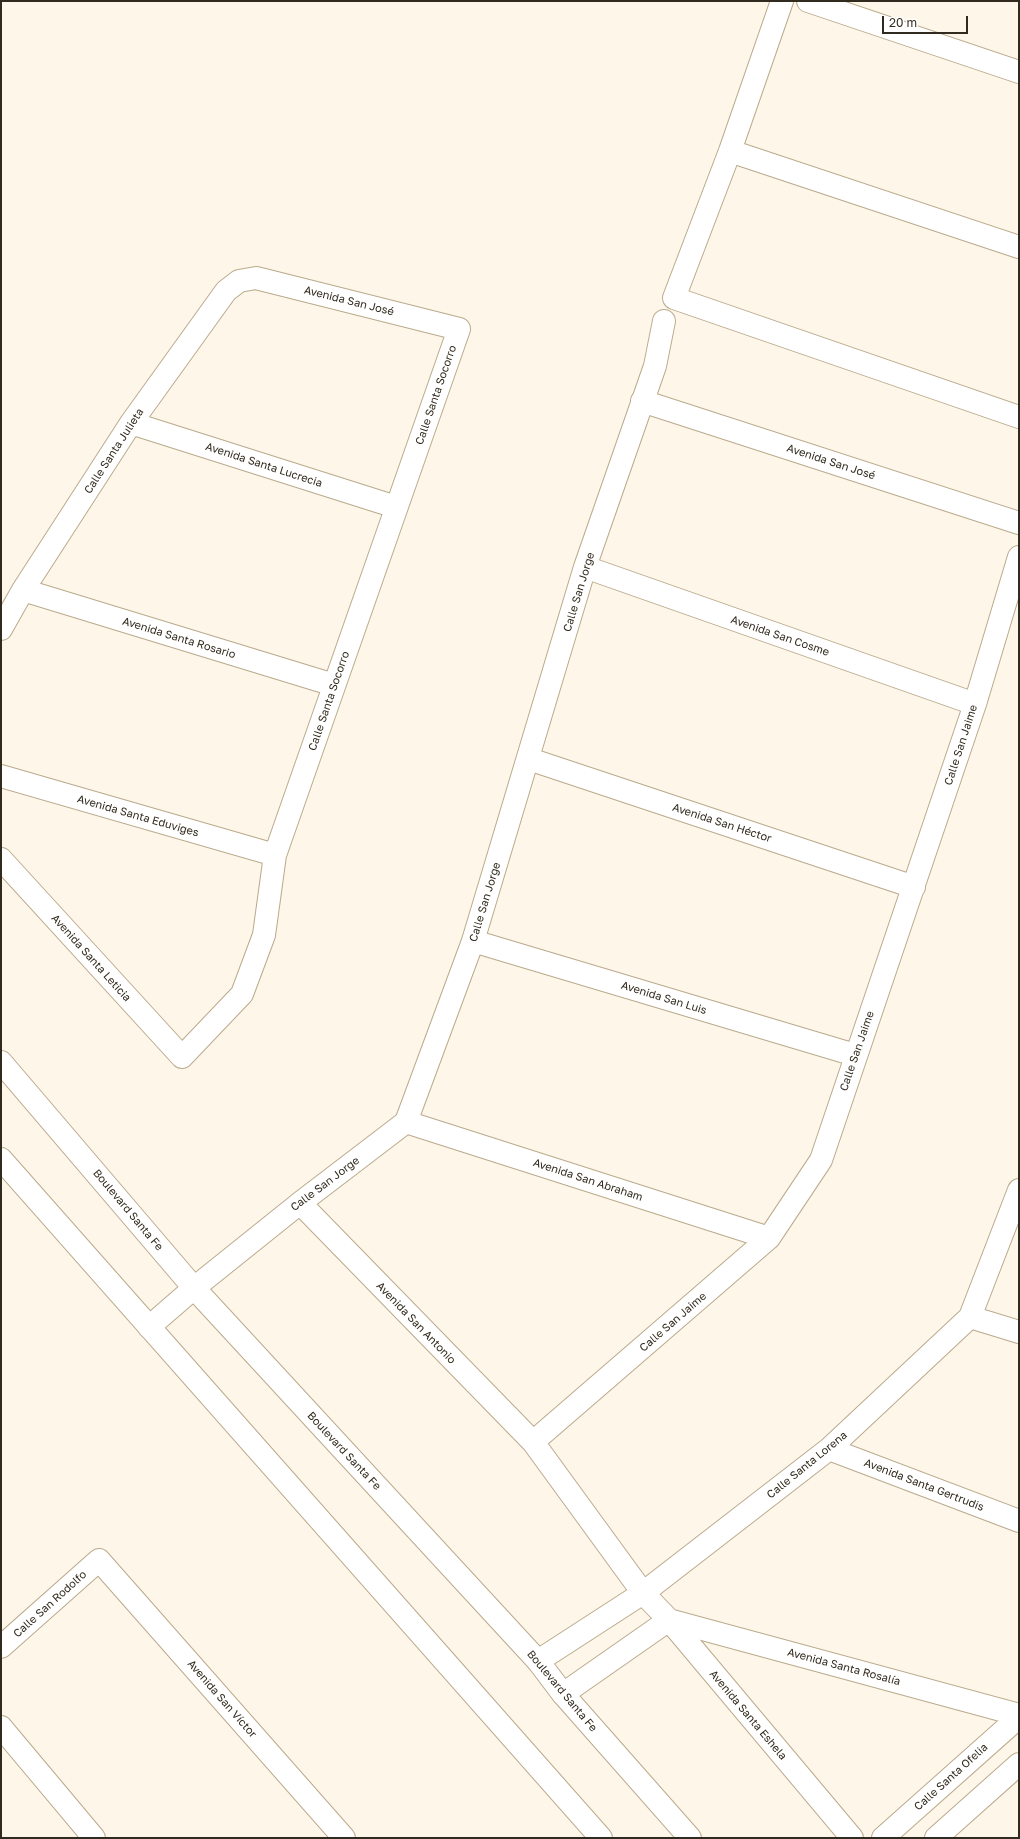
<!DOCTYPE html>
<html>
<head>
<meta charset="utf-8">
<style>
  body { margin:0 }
  #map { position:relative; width:1020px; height:1839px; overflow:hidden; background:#fdf6e9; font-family:"Golos Text",sans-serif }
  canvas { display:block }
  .frame { position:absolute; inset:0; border:2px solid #312a1e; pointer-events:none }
  .scale { position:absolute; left:882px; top:16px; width:86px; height:18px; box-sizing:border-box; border:2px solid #312a1e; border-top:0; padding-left:5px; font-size:12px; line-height:14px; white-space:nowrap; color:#312a1e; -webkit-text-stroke:3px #fff; paint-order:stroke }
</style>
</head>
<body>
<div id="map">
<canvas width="1020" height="1839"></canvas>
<div class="frame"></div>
<div class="scale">20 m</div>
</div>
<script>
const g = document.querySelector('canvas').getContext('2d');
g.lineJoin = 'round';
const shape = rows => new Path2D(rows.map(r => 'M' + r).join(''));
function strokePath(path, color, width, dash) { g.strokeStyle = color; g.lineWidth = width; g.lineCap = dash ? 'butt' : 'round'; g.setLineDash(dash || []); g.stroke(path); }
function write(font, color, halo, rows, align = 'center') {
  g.font = font + ' "Golos Text",sans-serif'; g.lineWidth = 3.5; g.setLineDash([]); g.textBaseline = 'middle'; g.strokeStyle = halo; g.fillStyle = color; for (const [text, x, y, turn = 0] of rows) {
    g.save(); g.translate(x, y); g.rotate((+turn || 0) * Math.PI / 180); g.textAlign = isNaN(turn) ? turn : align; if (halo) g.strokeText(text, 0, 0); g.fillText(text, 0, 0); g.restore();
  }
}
const street = shape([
  [782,1,730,151,674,298,1019,417],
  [808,1,1019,72],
  [730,151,1019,247],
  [642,401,1019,523],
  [131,423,396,507],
  [585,567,975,704],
  [23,590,334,685],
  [1,629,23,590,131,423,226,291,239,281,256,278,459,329,275,855,264,935,242,994,182,1057,1,859],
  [529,759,914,887],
  [1,776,275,855],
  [473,941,855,1055],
  [406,1122,769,1238],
  [300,1203,533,1442,643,1593,669,1620,852,1838],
  [970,1317,1019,1332],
  [149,1327,194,1288,300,1203,406,1122,473,941,585,567,655,366,664,321],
  [533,1442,769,1238,821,1160,975,704,1019,557],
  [829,1449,1019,1521],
  [1,1647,99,1560,344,1838],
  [538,1661,643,1593,829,1449,970,1317,1019,1190],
  [563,1694,669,1620,1019,1715],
  [1,1727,94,1838]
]);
const secondary = shape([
  [1,1062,194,1288,538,1661,563,1694,690,1838],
  [1,1159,601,1838],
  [883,1838,1019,1717],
  [936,1838,1019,1764]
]);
const streetNames = [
  ["Avenida San José",349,301,14],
  ["Calle Santa Socorro",436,395,-71],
  ["Calle Santa Julieta",114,451,-57],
  ["Avenida San José",831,462,18],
  ["Avenida Santa Lucrecia",264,465,18],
  ["Calle San Jorge",579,592,-73],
  ["Avenida San Cosme",780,636,19],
  ["Avenida Santa Rosario",179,638,17],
  ["Calle Santa Socorro",329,701,-71],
  ["Calle San Jaime",961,745,-72],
  ["Avenida Santa Eduviges",138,816,16],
  ["Avenida San Héctor",722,823,18],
  ["Calle San Jorge",485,902,-73],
  ["Avenida Santa Leticia",91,958,48],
  ["Avenida San Luis",664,998,17],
  ["Calle San Jaime",857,1051,-71],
  ["Avenida San Abraham",588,1180,18],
  ["Calle San Jorge",325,1184,-37],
  ["Boulevard Santa Fe",128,1210,50],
  ["Calle San Jaime",673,1322,-41],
  ["Avenida San Antonio",416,1323,46],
  ["Boulevard Santa Fe",344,1451,47],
  ["Calle Santa Lorena",807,1465,-39],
  ["Avenida Santa Gertrudis",924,1485,21],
  ["Calle San Rodolfo",50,1604,-42],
  ["Avenida Santa Rosalía",844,1667,15],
  ["Boulevard Santa Fe",562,1691,50],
  ["Avenida San Víctor",222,1699,49],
  ["Avenida Santa Eshela",748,1715,50],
  ["Calle Santa Ofelia",951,1777,-42]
];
strokePath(street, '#bbaa8c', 24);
strokePath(secondary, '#bbaa8c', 24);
strokePath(street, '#fff', 22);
strokePath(secondary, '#fff', 22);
write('11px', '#312a1e', '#fff', streetNames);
</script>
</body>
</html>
